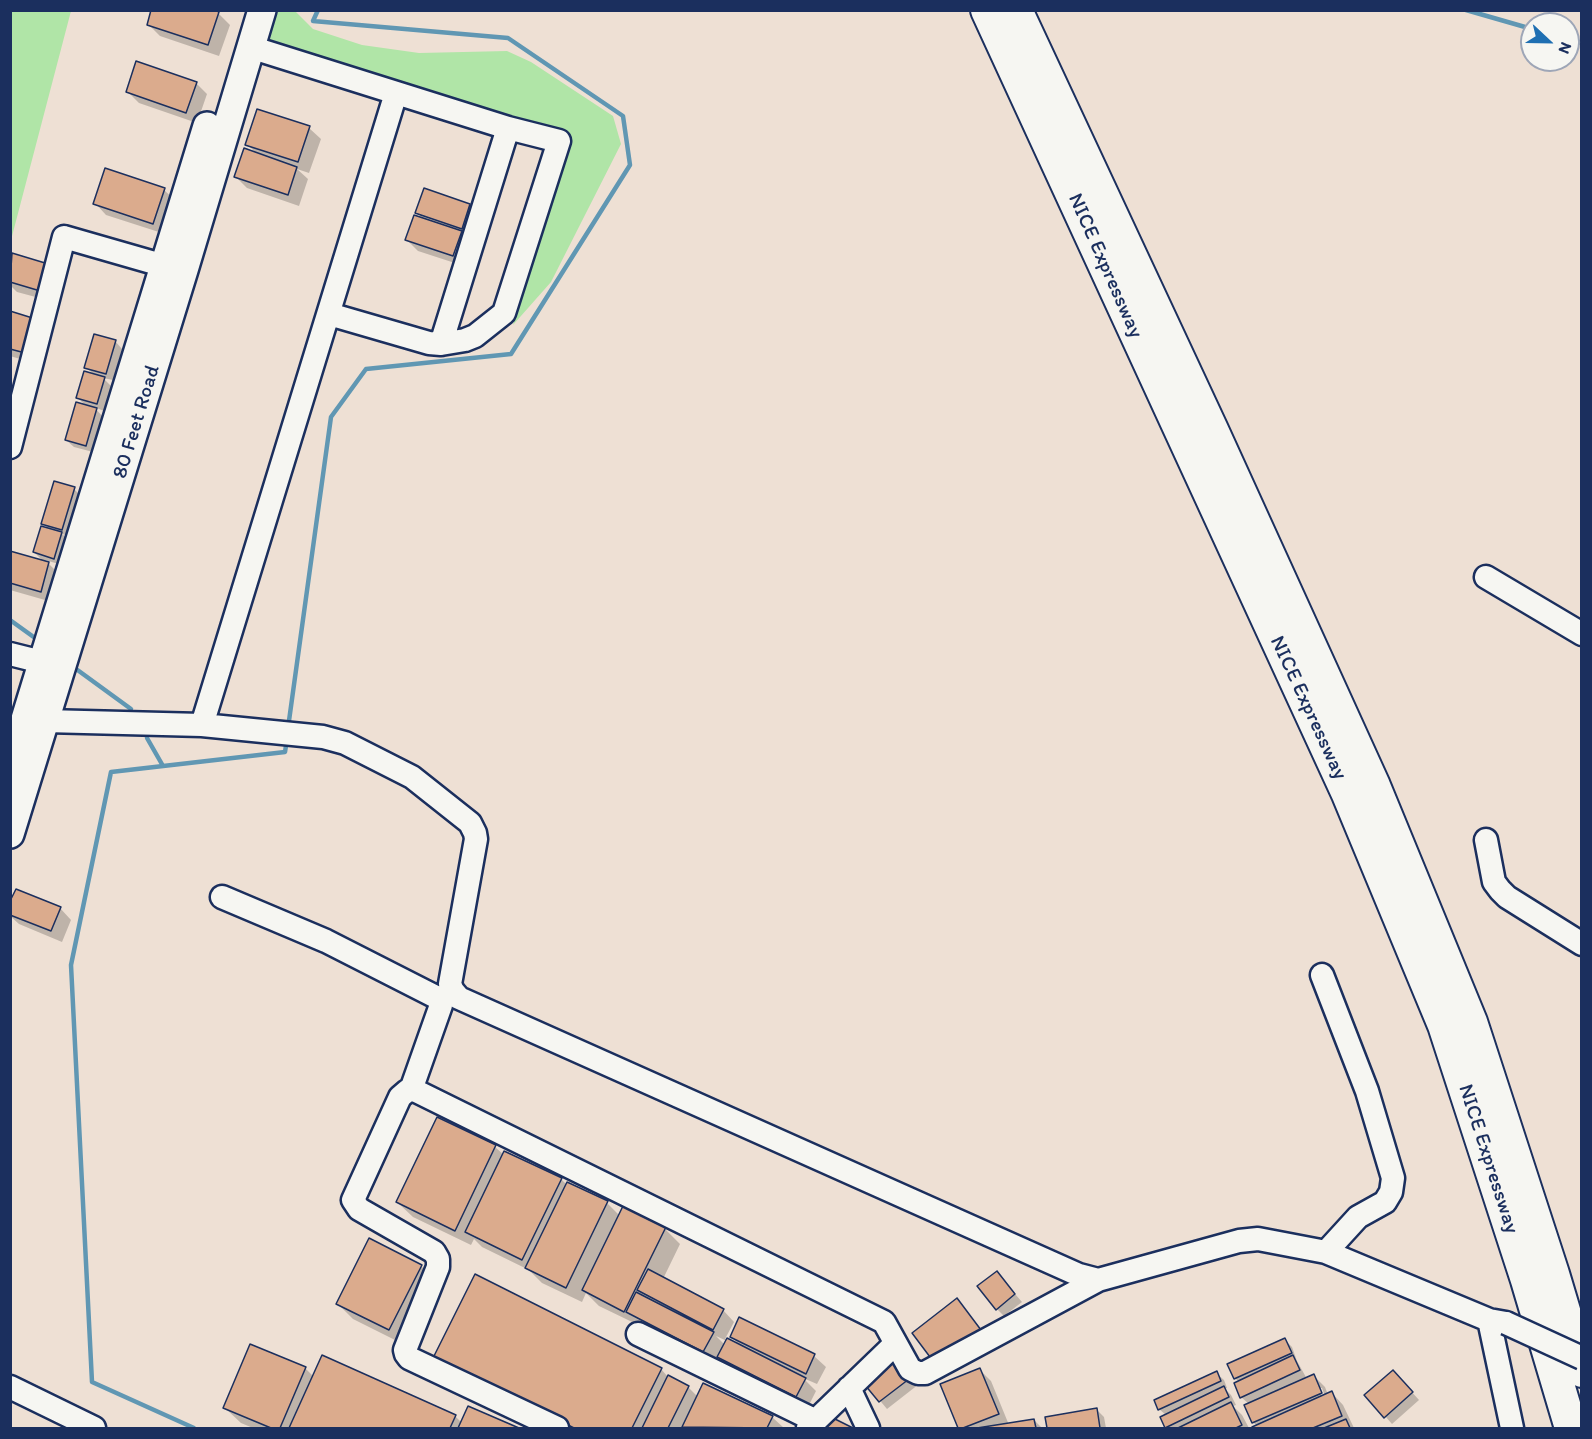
<!DOCTYPE html>
<html>
<head>
<meta charset="utf-8">
<style>
  body { margin:0 }
  #map { position:relative; width:1592px; height:1439px; overflow:hidden; background:#eee0d4; font-family:Itim,sans-serif }
  canvas { display:block }
  .frame { position:absolute; inset:0; border:12px solid #1b2f5e; pointer-events:none }
  .north { position:absolute; left:1520px; top:12px; width:60px; height:60px; box-sizing:border-box; background:#f6f6f2; border:2px solid #9ea6b7; border-radius:50%; rotate:112deg; font-size:16px; font-weight:700; line-height:24px; text-align:center; color:#1b2f5e }
  .north::after { content:''; display:block; margin:auto; width:21px; height:27px; background:#1f6fb2; clip-path:polygon(50% 0,100% 100%,50% 72%,0 100%) }
</style>
</head>
<body>
<div id="map">
<canvas width="1592" height="1439"></canvas>
<div class="frame"></div>
<div class="north">N</div>
</div>
<script>
const g = document.querySelector('canvas').getContext('2d');
g.lineJoin = 'round';
function fillPath(path, color) { g.fillStyle = color; g.fill(path, 'evenodd'); }
const shape = rows => new Path2D(rows.map(r => 'M' + r).join(''));
function strokePath(path, color, width, dash) { g.strokeStyle = color; g.lineWidth = width; g.lineCap = dash ? 'butt' : 'round'; g.setLineDash(dash || []); g.stroke(path); }
function write(font, color, halo, rows, align = 'center') {
  g.font = font + ' Itim,sans-serif'; g.lineWidth = 6; g.setLineDash([]); g.textBaseline = 'middle'; g.strokeStyle = halo; g.fillStyle = color; for (const [text, x, y, turn = 0] of rows) {
    g.save(); g.translate(x, y); g.rotate((+turn || 0) * Math.PI / 180); g.textAlign = isNaN(turn) ? turn : align; if (halo) g.strokeText(text, 0, 0); g.fillText(text, 0, 0); g.restore();
  }
}
const green = shape([
  [11,10,71,11,11,240,10,11],
  [294,10,313,29,362,45,419,53,507,51,531,62,613,116,621,144,551,282,513,325,569,133,266,45,278,11]
]);
const shadow = shape([
  [218,13,230,25,219,56,160,36,148,24],
  [196,83,207,94,197,123,139,103,128,92],
  [309,128,321,139,309,173,297,169,308,179,299,206,247,188,236,177,258,155,247,144],
  [164,190,176,201,165,234,106,215,95,203],
  [425,190,470,205,481,217,464,266,418,251,407,240,424,220,417,213],
  [13,255,54,267,65,278,58,303,17,292,10,285,10,265],
  [10,313,41,365,10,356],
  [115,341,122,349,113,380,103,378,111,386,104,411,94,407,103,417,93,452,74,447,66,440,87,407,78,398,94,375,86,367],
  [74,489,81,496,69,536,62,534,69,540,62,565,45,560,60,575,52,602,10,590,10,552,45,563,34,552,50,530,43,523],
  [10,905,60,908,71,920,62,942,19,924,10,916],
  [495,1147,504,1155,561,1179,567,1185,607,1203,620,1216,665,1229,680,1244,663,1279,723,1310,734,1322,725,1339,741,1347,731,1336,740,1319,814,1356,826,1367,817,1384,803,1378,816,1391,808,1407,730,1368,718,1356,715,1362,599,1306,586,1293,582,1302,542,1283,529,1270,482,1247,474,1239,471,1245,413,1217,397,1202],
  [716,1336,727,1341,725,1345],
  [421,1266,436,1281,405,1345,353,1319,338,1304],
  [997,1273,1022,1302,1004,1316,997,1309],
  [957,1300,992,1342,948,1375,937,1364],
  [1285,1340,1292,1347,1297,1361,1307,1379,1314,1376,1325,1387,1328,1395,1332,1393,1343,1405,1354,1428,1254,1428,1257,1426,1253,1422,1249,1404,1241,1397,1239,1382,1235,1378],
  [1318,1388,1322,1388,1326,1399,1324,1400],
  [323,1357,455,1416,462,1423,468,1408,515,1428,253,1428,241,1423,225,1408,305,1368,314,1377],
  [899,1360,919,1384,887,1409,867,1385],
  [661,1369,668,1377,688,1387,698,1397,772,1417,784,1428,561,1428,450,1373],
  [980,1370,991,1381,1009,1425,1034,1420,1042,1428,959,1428,942,1385],
  [1216,1373,1224,1380,1227,1388,1225,1389,1231,1395,1236,1405,1233,1406,1242,1415,1249,1428,1168,1428,1162,1417,1166,1415,1159,1409],
  [1400,1379,1419,1400,1392,1424,1385,1416],
  [1097,1410,1104,1417,1106,1428,1049,1428,1047,1418]
]);
const stream = shape([
  [1466,10,1532,29],
  [1568,39,1582,43],
  [10,620,35,638],
  [72,666,131,709],
  [288,728,331,417,366,369,511,354,630,165,623,116,508,38,313,21,318,10],
  [147,738,163,766],
  [194,1428,92,1382,71,965,111,772,285,752,287,739]
]);
const building = shape([
  [151,10,215,10,219,12,208,45,147,25,151,10],
  [136,61,197,82,186,113,126,92,136,61],
  [257,109,310,126,298,162,245,145,257,109],
  [244,148,297,167,288,195,234,177,244,148],
  [105,168,165,188,153,224,93,204,105,168],
  [424,188,470,204,462,229,415,213,424,188],
  [414,215,462,231,453,256,405,240,414,215],
  [12,253,55,266,47,293,10,282,12,253],
  [10,311,39,320,29,354,10,349,10,311],
  [94,334,116,340,106,374,84,368,94,334],
  [84,371,105,377,97,404,76,398,84,371],
  [76,402,97,408,86,446,65,440,76,402],
  [54,481,75,487,62,530,41,524,54,481],
  [41,526,62,532,54,559,33,552,41,526],
  [10,551,49,562,41,592,10,583,10,551],
  [16,889,61,907,51,931,10,915,10,901,16,889],
  [437,1117,496,1145,455,1231,396,1202,437,1117],
  [504,1151,562,1178,522,1260,465,1232,504,1151],
  [567,1182,608,1201,566,1288,525,1268,567,1182],
  [623,1206,666,1227,624,1312,582,1290,623,1206],
  [369,1238,422,1265,389,1330,336,1304,369,1238],
  [648,1269,724,1309,713,1330,637,1290,648,1269],
  [997,1271,1015,1294,996,1310,977,1286,997,1271],
  [475,1274,662,1368,632,1428,574,1428,433,1358,475,1274],
  [636,1292,714,1332,703,1352,626,1312,636,1292],
  [957,1298,981,1330,936,1365,912,1333,957,1298],
  [739,1317,815,1354,806,1374,730,1337,739,1317],
  [727,1338,806,1378,796,1397,717,1357,727,1338],
  [1285,1338,1292,1353,1234,1379,1227,1364,1285,1338],
  [250,1344,306,1367,280,1428,271,1428,223,1408,250,1344],
  [322,1355,456,1415,450,1428,289,1428,322,1355],
  [1293,1355,1300,1370,1240,1398,1234,1383,1293,1355],
  [899,1358,913,1376,879,1402,865,1385,899,1358],
  [980,1368,999,1414,963,1428,958,1428,940,1384,980,1368],
  [1393,1370,1413,1392,1384,1418,1364,1395,1393,1370],
  [1217,1371,1221,1381,1158,1410,1154,1400,1217,1371],
  [1314,1374,1322,1393,1252,1423,1244,1405,1314,1374],
  [668,1375,689,1386,668,1428,642,1428,668,1375],
  [703,1383,773,1416,767,1428,682,1427,703,1383],
  [1224,1386,1229,1397,1165,1428,1160,1417,1224,1386],
  [1332,1391,1342,1416,1313,1428,1252,1428,1252,1427,1332,1391],
  [1231,1402,1242,1425,1236,1428,1178,1428,1231,1402],
  [468,1406,519,1428,458,1428,468,1406],
  [1097,1408,1100,1428,1047,1428,1045,1417,1097,1408],
  [829,1416,853,1428,823,1428,829,1416],
  [1034,1419,1036,1428,977,1428,1034,1419],
  [1346,1419,1350,1428,1324,1428,1346,1419]
]);
const minor = shape([
  [250,47,508,128,559,141,504,313,475,336,465,340,441,344,429,343,329,314],
  [441,344,508,128],
  [10,447,64,237,165,266],
  [1486,577,1582,634],
  [10,654,58,666],
  [45,721,202,725,323,737,345,743,412,777,470,823,475,833,476,839,450,984,453,991,459,998,1079,1275,1098,1280,1239,1241,1258,1239,1326,1252,1489,1320,1506,1323],
  [202,725,396,93],
  [1486,840,1494,882,1500,890,1507,897,1582,944],
  [222,897,326,941,438,998,441,1005,411,1090],
  [1322,975,1367,1091,1393,1178,1391,1192,1385,1202,1358,1217,1326,1252],
  [1489,1320,1512,1428],
  [638,1334,816,1421],
  [10,1387,94,1428],
  [849,1388,868,1428],
  [557,1428,409,1358,406,1354,405,1350,438,1267,438,1259,434,1252,359,1209,353,1200,400,1097,407,1091,414,1090,884,1322,910,1369,918,1373,925,1373,1098,1280],
  [808,1428,895,1344]
]);
const major = shape([
  [10,768,207,126],
  [10,834,184,270,262,10]
]);
const highway = shape([
  [987,10,1348,794,1444,1025,1527,1280,1571,1428],
  [1016,10,1212,430,1374,786,1471,1022,1553,1274,1582,1371]
]);
const minorBridge = shape([
  [1506,1323,1582,1358]
]);
const streetNames = [
  ["NICE Expressway",1105,266,66],
  ["80 Feet Road",137,422,-73],
  ["NICE Expressway",1308,708,65],
  ["NICE Expressway",1488,1159,72]
];
fillPath(green, '#b0e5a7');
fillPath(shadow, '#0003');
strokePath(stream, '#6097b3', 4.5);
fillPath(building, '#dbab8d');
strokePath(building, '#1b2f5e', 1.5);
strokePath(minor, '#1b2f5e', 27);
strokePath(major, '#1b2f5e', 32);
strokePath(highway, '#1b2f5e', 36);
strokePath(minor, '#f6f6f2', 22);
strokePath(major, '#f6f6f2', 27);
strokePath(highway, '#f6f6f2', 32);
strokePath(minorBridge, '#1b2f5e', 27, []);
strokePath(minorBridge, '#f6f6f2', 22);
write('21px', '#1b2f5e', '#f6f6f2', streetNames);
</script>
</body>
</html>
